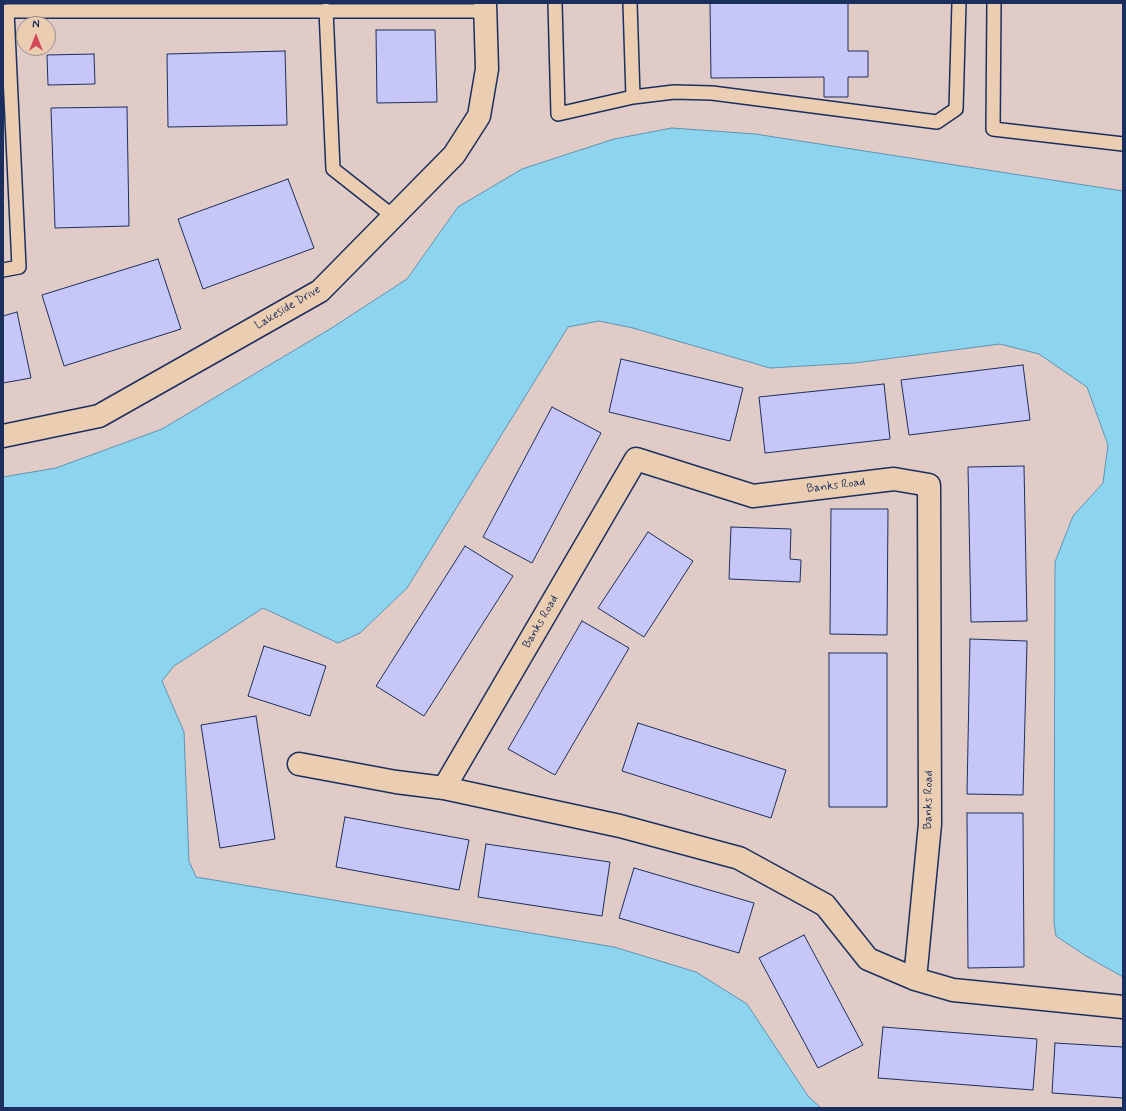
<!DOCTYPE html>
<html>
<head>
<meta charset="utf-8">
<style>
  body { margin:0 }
  #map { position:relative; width:1126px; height:1111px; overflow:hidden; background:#e0cbc6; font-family:Mynerve,sans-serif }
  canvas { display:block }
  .frame { position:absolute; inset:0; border:4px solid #1b2f5e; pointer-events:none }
  .north { position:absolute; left:16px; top:16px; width:40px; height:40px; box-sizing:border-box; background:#ebcdb1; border:1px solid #988e90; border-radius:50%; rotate:0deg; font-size:11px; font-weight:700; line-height:16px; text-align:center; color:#1b2f5e }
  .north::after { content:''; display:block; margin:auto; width:14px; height:18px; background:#d1495b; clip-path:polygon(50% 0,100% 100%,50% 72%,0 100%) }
</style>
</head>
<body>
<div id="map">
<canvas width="1126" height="1111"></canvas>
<div class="frame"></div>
<div class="north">N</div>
</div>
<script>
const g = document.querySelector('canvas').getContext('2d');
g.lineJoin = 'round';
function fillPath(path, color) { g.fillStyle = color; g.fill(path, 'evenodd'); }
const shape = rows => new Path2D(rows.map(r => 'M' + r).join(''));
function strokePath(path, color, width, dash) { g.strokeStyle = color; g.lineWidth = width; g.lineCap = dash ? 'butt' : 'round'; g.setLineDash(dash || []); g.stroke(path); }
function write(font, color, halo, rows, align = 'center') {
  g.font = font + ' Mynerve,sans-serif'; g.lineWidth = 3; g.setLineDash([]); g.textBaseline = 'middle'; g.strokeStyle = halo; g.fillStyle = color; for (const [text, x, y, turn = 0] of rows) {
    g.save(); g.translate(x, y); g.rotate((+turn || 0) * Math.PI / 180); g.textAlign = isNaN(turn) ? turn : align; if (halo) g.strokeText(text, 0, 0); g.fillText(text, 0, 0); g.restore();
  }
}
const water = shape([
  [672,128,755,134,1123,191,1123,977,1086,956,1056,936,1054,923,1055,562,1073,516,1103,483,1108,445,1087,387,1039,354,1000,344,855,363,770,368,633,328,599,321,568,327,407,588,360,633,338,643,263,608,174,666,162,681,184,732,189,861,196,877,614,947,696,972,747,1004,808,1096,821,1108,3,1108,3,477,56,468,162,429,330,329,407,279,458,207,522,169,614,139,672,128]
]);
const building = shape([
  [710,3,848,3,848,51,868,51,868,77,848,77,848,97,824,97,824,77,711,78,710,3],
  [376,30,435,30,437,102,377,103,376,30],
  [285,51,287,125,168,127,167,54,285,51],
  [94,54,95,84,48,85,47,55,94,54],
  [127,107,129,226,55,228,51,108,127,107],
  [288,179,314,248,203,289,178,219,288,179],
  [158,259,181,329,64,366,42,295,158,259],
  [17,312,31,378,3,383,3,316,17,312],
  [621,359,743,388,730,441,609,412,621,359],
  [1023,365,1030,420,909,435,901,380,1023,365],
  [884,384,890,439,765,453,759,397,884,384],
  [552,407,601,433,532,563,483,537,552,407],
  [1024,466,1027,621,971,622,968,467,1024,466],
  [831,509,888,509,887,635,830,634,831,509],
  [731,527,791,529,790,559,801,560,800,582,729,579,731,527],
  [648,532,693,561,644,637,598,608,648,532],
  [465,546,513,576,424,716,376,686,465,546],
  [582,621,629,648,555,775,508,749,582,621],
  [970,639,1027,641,1023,795,967,794,970,639],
  [264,646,326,666,310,716,248,696,264,646],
  [829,653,887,653,887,807,829,807,829,653],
  [256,716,275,839,220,848,201,725,256,716],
  [638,723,786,770,771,818,622,771,638,723],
  [967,813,1023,813,1024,967,968,968,967,813],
  [345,817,469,840,459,890,336,867,345,817],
  [486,844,610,862,602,916,478,897,486,844],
  [634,868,754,903,739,953,619,918,634,868],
  [804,935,863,1045,818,1068,759,958,804,935],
  [883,1027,1037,1039,1033,1090,878,1078,883,1027],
  [1055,1043,1123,1047,1123,1098,1052,1093,1055,1043]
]);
const lane = shape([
  [555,3,558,114,633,97,674,92,712,93,937,122,956,109,959,3],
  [630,3,633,97],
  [994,3,993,129,1123,144],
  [326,10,333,169,394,217],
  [3,270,19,267,7,11,485,11]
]);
const street = shape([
  [3,436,99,416,320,291,454,155,479,116,487,69,485,3],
  [299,764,396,782,444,788,636,459,753,496,894,479,929,485,930,824,915,979],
  [444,788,620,826,739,858,825,905,868,959,915,979,953,990,1123,1007]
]);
const streetNames = [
  ["Lakeside Drive",288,308,-31],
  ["Banks Road",836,486,-7],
  ["Banks Road",541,622,-60],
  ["Banks Road",929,800,-89]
];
fillPath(water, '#8dd5ee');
strokePath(water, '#5f93b4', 1);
fillPath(building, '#c7c6f8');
strokePath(building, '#1b2f5e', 1);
strokePath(lane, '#1b2f5e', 16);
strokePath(street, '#1b2f5e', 25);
strokePath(lane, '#ebcdb1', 13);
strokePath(street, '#ebcdb1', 22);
write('12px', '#1b2f5e', '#ebcdb1', streetNames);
</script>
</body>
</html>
